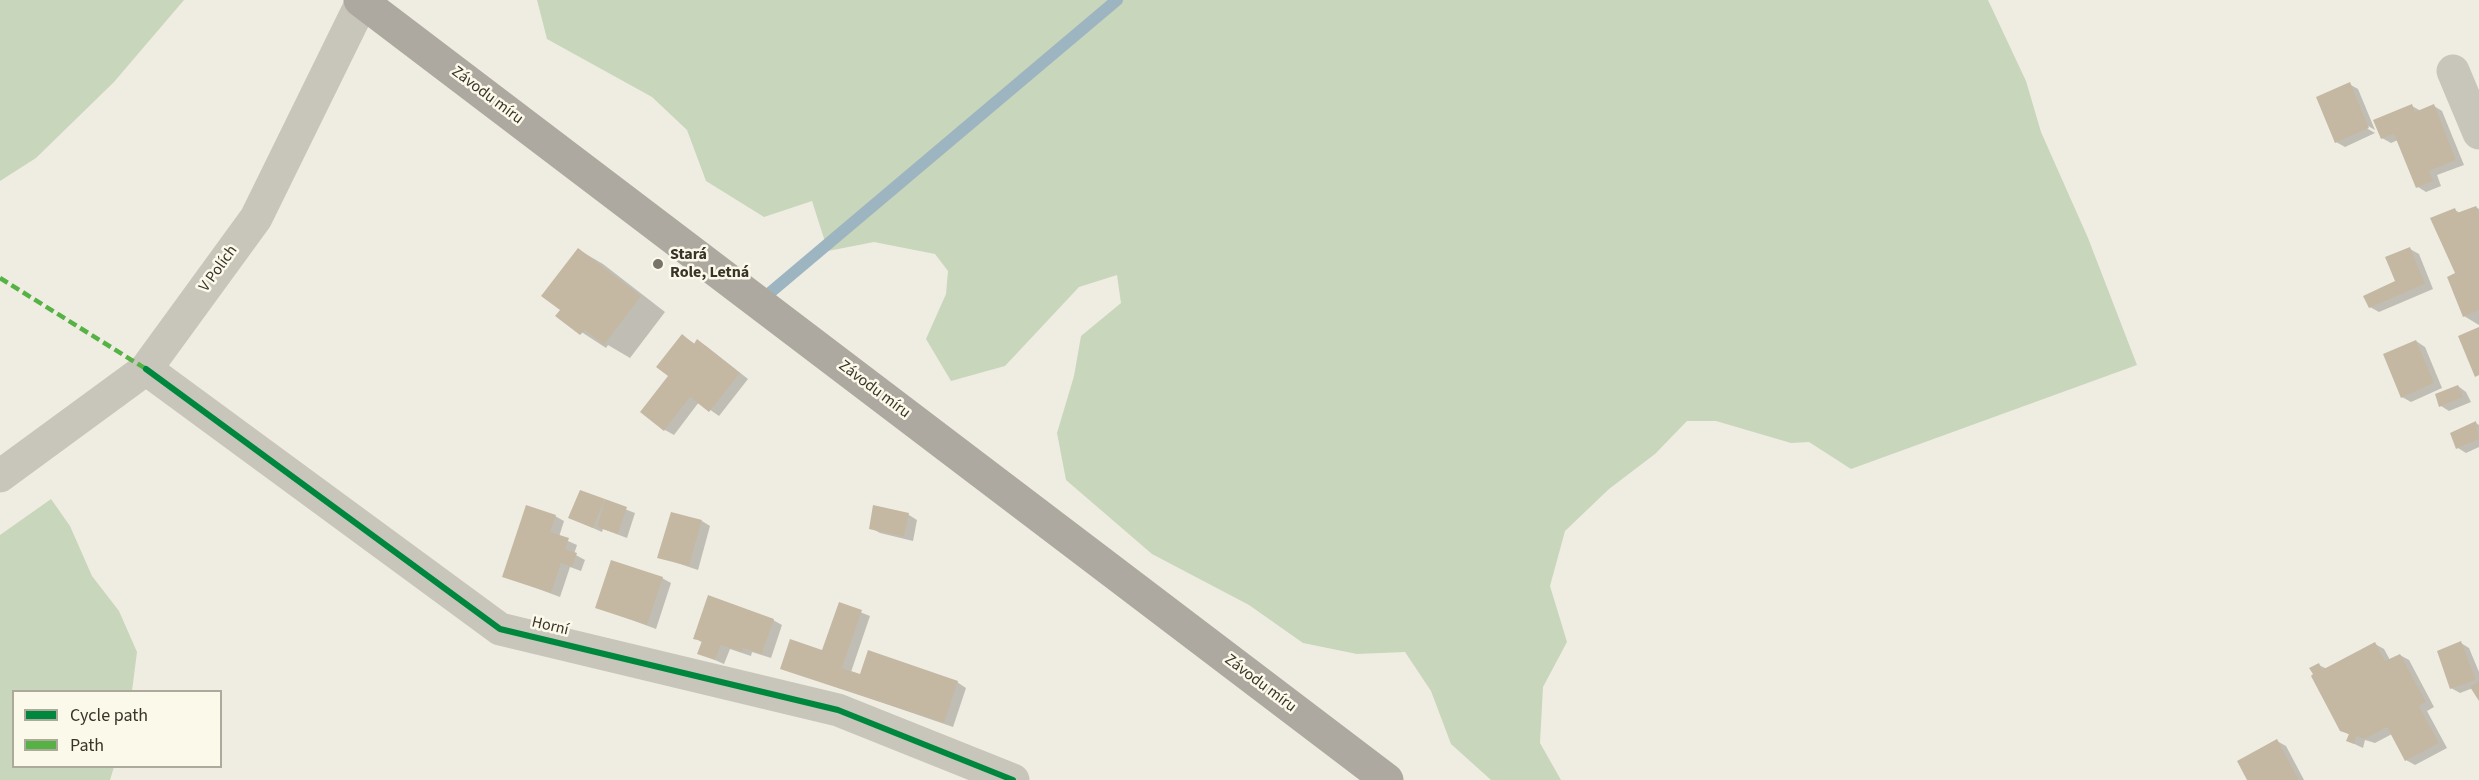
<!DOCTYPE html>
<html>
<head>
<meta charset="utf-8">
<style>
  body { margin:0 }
  #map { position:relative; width:2479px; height:780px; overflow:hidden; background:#efede2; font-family:"Source Sans 3",sans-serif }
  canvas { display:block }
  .legend { position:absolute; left:12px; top:690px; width:210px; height:78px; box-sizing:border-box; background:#fbf9ea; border:2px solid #adaa9c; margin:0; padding:8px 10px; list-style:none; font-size:18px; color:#393328 }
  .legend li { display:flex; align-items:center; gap:12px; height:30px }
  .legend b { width:30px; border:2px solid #adaa9c }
</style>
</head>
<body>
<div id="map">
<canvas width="2479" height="780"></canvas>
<ul class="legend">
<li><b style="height:8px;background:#00873e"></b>Cycle path</li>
<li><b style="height:8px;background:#56b245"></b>Path</li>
</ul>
</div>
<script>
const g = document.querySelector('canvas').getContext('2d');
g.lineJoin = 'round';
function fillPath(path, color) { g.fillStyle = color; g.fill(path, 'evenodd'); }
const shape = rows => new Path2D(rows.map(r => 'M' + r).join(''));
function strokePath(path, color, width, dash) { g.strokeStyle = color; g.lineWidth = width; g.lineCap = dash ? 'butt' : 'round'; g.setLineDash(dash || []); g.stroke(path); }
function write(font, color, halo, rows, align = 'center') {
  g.font = font + ' "Source Sans 3",sans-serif'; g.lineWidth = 5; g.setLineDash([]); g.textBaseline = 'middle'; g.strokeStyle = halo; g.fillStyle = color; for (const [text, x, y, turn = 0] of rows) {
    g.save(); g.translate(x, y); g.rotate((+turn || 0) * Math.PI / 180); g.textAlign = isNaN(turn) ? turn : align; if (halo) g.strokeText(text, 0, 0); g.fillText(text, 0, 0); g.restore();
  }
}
const green = shape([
  [0,0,184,0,114,82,36,158,0,181],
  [537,0,1988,0,2026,81,2041,132,2088,238,2137,365,1851,469,1809,442,1791,443,1716,421,1687,421,1655,454,1609,489,1565,531,1550,586,1567,642,1543,687,1540,743,1561,780,1491,780,1451,744,1431,691,1405,652,1357,654,1303,643,1249,605,1152,554,1066,480,1057,433,1074,376,1081,336,1121,303,1117,275,1079,287,1005,366,951,381,926,339,946,294,948,271,935,254,874,242,828,251,812,201,764,217,706,181,687,130,652,97,547,39],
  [51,499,70,526,92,576,119,611,137,652,132,691,14,692,14,766,114,767,110,780,0,780,0,535]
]);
const shadow = shape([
  [2349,84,2358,89,2375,130,2363,123,2361,125,2375,133,2345,147,2336,142],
  [2412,106,2421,111,2434,106,2442,111,2464,165,2437,175,2441,186,2426,192,2418,187,2398,140,2391,143,2382,138],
  [2476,207,2479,209,2479,325,2464,316,2455,210,2460,213],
  [2410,249,2419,254,2433,289,2379,312,2370,307,2397,282],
  [579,250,603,264,665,312,630,358,608,345,606,348,557,316,562,310],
  [683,336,695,344,698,341,706,346,748,379,719,416,699,402,674,435,665,430,670,376],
  [2416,341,2425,347,2442,388,2411,402,2402,397],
  [2458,386,2466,392,2471,402,2449,411,2441,406],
  [2476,423,2479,425,2479,447,2466,453,2458,448],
  [581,492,635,513,627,538,603,529,602,532,570,518],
  [874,507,909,515,917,520,913,541,880,533,871,528],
  [555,516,564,521,559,537,577,545,574,554,585,560,581,571,570,567,560,597,504,576],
  [702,521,710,526,698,570,659,557],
  [662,578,671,583,656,629,597,607],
  [840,604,870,616,851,672,861,676,957,682,966,688,953,727,782,668,823,651],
  [773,620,782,625,771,658,752,652,751,656,730,649,724,664,699,653,703,643,695,638],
  [2461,643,2469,648,2479,672,2479,698,2473,688,2460,693,2451,688],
  [2375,644,2384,649,2390,660,2400,655,2409,660,2434,707,2427,711,2447,748,2415,765,2406,760,2392,734,2375,743,2365,740,2363,748,2348,741,2350,735,2341,730,2319,665,2327,669],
  [2277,741,2286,746,2304,780,2249,780]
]);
const stream = shape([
  [759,302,1117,0]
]);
const building = shape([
  [2350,82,2369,128,2335,143,2316,97],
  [2412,104,2415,112,2434,104,2456,160,2429,171,2433,181,2416,188,2394,134,2381,139,2373,120],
  [2476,206,2479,212,2479,310,2463,317,2447,277,2455,273,2430,218,2455,208,2457,213],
  [2410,247,2425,284,2369,308,2363,296,2395,281,2385,257],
  [578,248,641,296,604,345,585,330,580,335,555,316,560,310,541,296],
  [2479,327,2479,375,2475,377,2458,336],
  [682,334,694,344,697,339,740,373,709,412,690,397,664,431,640,412,668,376,656,367],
  [2416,340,2434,383,2401,398,2383,354],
  [2458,385,2463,397,2439,407,2435,394],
  [2476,421,2479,439,2456,449,2450,433],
  [580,490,605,499,593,528,568,518],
  [605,499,627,507,618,534,597,527],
  [526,505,556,515,550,532,569,538,565,549,577,553,572,567,561,563,551,593,502,577],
  [873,505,909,513,904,537,869,529],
  [671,512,702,520,689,566,657,558],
  [611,560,663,577,647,625,595,608],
  [708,595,774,619,762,654,743,648,742,652,721,645,715,660,697,654,702,641,693,639],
  [839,602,862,610,842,668,860,674,868,650,958,681,944,723,780,669,790,639,822,650],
  [2461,641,2476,680,2450,689,2437,651],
  [2375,642,2385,661,2400,654,2426,702,2419,706,2439,743,2405,761,2387,727,2365,739,2356,736,2354,744,2346,741,2349,734,2340,731,2311,676,2313,674,2309,668,2319,663,2322,670],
  [2479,681,2479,701,2470,687],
  [2277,739,2299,780,2247,780,2237,761]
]);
const minor = shape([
  [2453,71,2479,133],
  [146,369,500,629,838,710,1013,780],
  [0,476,146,369,256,218,363,0]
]);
const major = shape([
  [360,0,1387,780]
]);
const quiet = shape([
  [0,278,146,369]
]);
const cycleway = shape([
  [146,369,500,629,838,710,1013,780]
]);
const markers = [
  [658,264,6,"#797469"]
];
const streetNames = [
  ["Závodu míru",487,96,37],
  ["V Polích",219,269,-54],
  ["Závodu míru",874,390,37],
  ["Horní",550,627,13],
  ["Závodu míru",1260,684,37]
];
const poiNames = [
  ["Stará",670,255],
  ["Role, Letná",670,273]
];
fillPath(green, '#c8d6bb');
fillPath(shadow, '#0003');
strokePath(stream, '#9db5c1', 12);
fillPath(building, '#c4b8a3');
strokePath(minor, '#c8c5bb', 33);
strokePath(major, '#ada9a0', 33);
strokePath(quiet, '#56b245', 4.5, [9, 4.5]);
strokePath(cycleway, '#00873e', 6);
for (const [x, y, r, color] of markers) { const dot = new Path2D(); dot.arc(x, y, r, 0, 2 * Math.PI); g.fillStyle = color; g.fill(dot); strokePath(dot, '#fbf9ea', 2); }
write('16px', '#393328', '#fbf9ea', streetNames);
write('bold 16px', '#393328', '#fbf9ea', poiNames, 'left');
</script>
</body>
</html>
